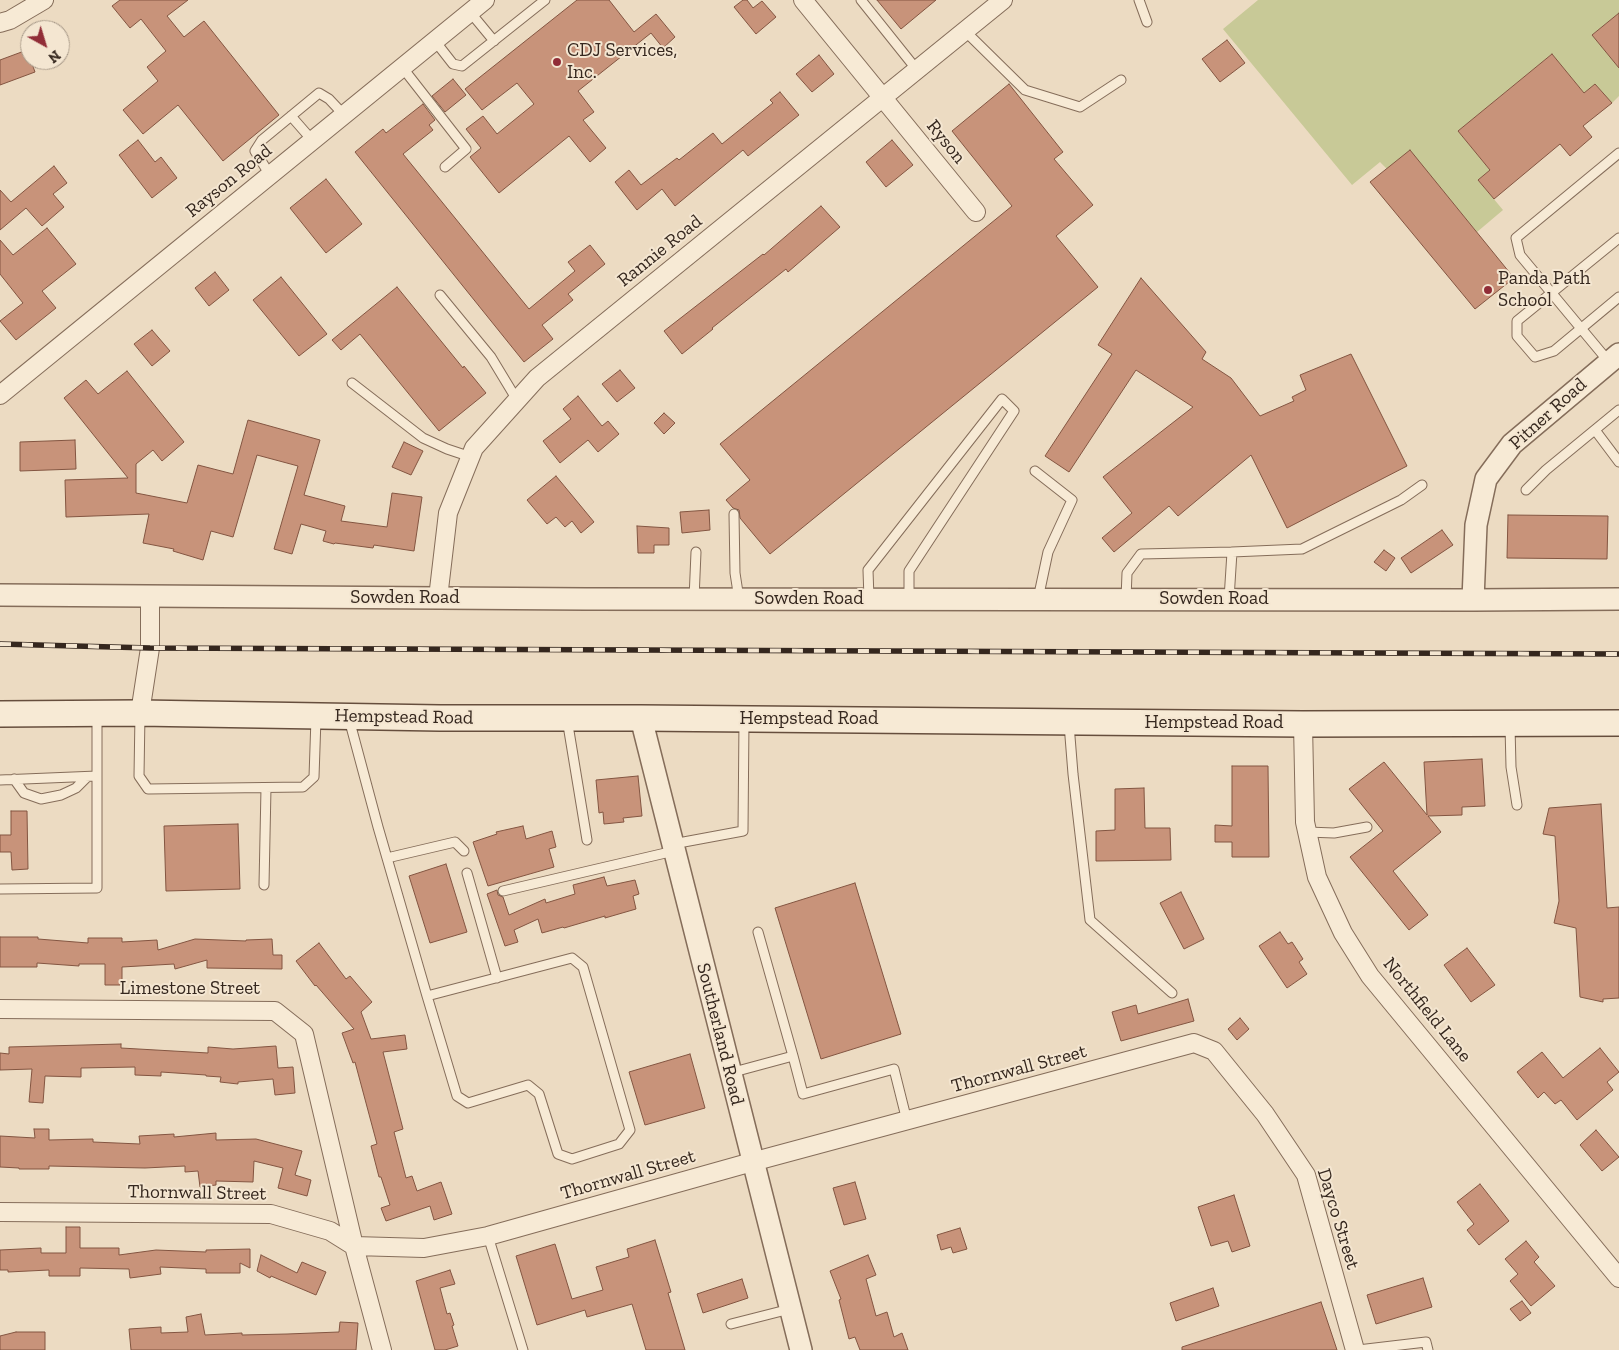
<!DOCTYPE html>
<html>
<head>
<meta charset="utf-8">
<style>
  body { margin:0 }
  #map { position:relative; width:1619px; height:1350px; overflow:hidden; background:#ecdbc2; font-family:"Zilla Slab",serif }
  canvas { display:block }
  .north { position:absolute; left:20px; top:20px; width:50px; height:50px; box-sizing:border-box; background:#f4e6d1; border:1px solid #a89a89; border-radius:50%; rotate:141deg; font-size:14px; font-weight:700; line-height:20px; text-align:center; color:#35271e }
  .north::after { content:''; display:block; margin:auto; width:18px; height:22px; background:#912d37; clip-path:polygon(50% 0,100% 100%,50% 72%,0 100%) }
</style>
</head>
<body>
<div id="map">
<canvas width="1619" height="1350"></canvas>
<div class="north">N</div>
</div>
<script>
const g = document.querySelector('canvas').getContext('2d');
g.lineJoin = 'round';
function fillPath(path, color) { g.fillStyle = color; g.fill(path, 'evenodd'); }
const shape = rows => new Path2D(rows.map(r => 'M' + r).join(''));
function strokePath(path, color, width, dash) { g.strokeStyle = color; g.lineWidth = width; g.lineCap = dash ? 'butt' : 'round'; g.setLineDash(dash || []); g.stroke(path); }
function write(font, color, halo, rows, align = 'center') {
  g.font = font + ' "Zilla Slab",serif'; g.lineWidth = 4; g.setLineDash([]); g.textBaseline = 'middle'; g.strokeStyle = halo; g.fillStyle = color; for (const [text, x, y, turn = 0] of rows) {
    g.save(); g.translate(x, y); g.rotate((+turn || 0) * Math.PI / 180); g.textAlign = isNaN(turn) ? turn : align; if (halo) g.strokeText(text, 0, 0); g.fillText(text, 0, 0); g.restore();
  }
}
const green = shape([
  [1258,0,1619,0,1619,13,1592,35,1619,68,1619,96,1612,103,1595,84,1584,93,1552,54,1458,131,1490,170,1478,180,1503,210,1477,232,1410,151,1387,169,1380,162,1352,185,1223,29]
]);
const building = shape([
  [120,0,188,0,167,16,184,37,204,21,279,115,223,161,178,105,143,134,123,110,158,81,147,67,166,51,141,19,130,28,112,6,120,0],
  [577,0,609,0,634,32,656,14,675,37,663,48,651,33,578,91,594,112,583,120,606,148,590,162,569,136,499,193,470,157,481,148,466,129,483,116,497,134,534,104,517,83,482,110,465,89,577,0],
  [743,0,747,0,753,8,762,1,776,17,756,34,734,7,743,0],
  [877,0,936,0,901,29,877,0],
  [1619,13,1619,68,1592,35,1619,13],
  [1227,40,1245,63,1220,82,1202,59,1227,40],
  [27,50,35,72,0,85,0,60,27,50],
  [1552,54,1584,93,1595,84,1612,103,1583,126,1592,137,1570,156,1560,144,1494,199,1478,180,1490,170,1458,131,1552,54],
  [819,55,834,74,812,92,796,74,819,55],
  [453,79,466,95,445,112,432,96,453,79],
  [1009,84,1063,152,1054,159,1093,205,1056,236,1098,287,770,554,740,518,739,510,733,508,726,500,750,480,720,444,1012,206,952,131,1009,84],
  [780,92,799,115,748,156,743,150,675,206,662,189,637,210,615,182,629,170,641,185,677,158,679,160,713,133,722,144,773,103,770,100,780,92],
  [423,104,435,120,429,125,433,130,403,154,529,309,575,271,568,262,590,245,605,264,568,294,573,300,542,325,553,339,524,362,355,152,383,129,386,133,423,104],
  [138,140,155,162,161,157,177,178,152,198,119,155,138,140],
  [892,140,913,165,886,187,866,162,892,140],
  [1410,150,1514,278,1475,309,1370,182,1410,150],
  [54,166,67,183,53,194,64,207,42,226,26,208,0,230,0,190,11,202,54,166],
  [326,179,362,224,326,253,290,208,326,179],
  [821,206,840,227,788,272,786,269,712,328,713,329,682,354,664,331,763,254,764,255,821,206],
  [47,228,76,264,42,291,56,308,16,340,0,321,23,303,0,274,0,240,13,255,47,228],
  [215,272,229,290,209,306,195,288,215,272],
  [281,277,327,334,299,356,253,300,281,277],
  [1141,278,1206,352,1202,359,1231,378,1260,416,1294,401,1292,397,1306,390,1300,375,1351,354,1407,466,1287,528,1251,455,1178,516,1169,506,1114,552,1102,538,1132,513,1103,477,1193,407,1136,370,1069,472,1045,456,1112,354,1098,345,1141,278],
  [397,287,463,368,464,366,486,393,439,431,360,334,341,350,332,340,397,287],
  [152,330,170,351,152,366,134,344,152,330],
  [620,370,635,388,617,402,602,384,620,370],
  [127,371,184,442,162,461,153,450,136,464,136,493,187,503,198,465,233,474,248,420,320,440,304,495,345,506,341,521,387,527,392,493,422,497,414,551,374,545,373,548,335,543,334,544,323,541,326,531,301,524,292,554,274,549,298,466,257,455,233,537,211,531,203,560,173,551,174,549,143,543,149,514,66,517,65,480,128,478,64,398,86,380,98,394,127,371],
  [578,396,602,426,608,421,619,434,598,452,588,440,560,463,543,441,571,419,563,409,578,396],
  [664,413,675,423,664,434,654,423,664,413],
  [75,440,76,469,20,471,20,442,75,440],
  [404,442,423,451,411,475,392,467,404,442],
  [556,476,594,522,581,533,572,521,565,527,556,517,547,524,527,500,556,476],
  [709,510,710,530,682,533,680,512,709,510],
  [1508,515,1608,516,1607,559,1507,558,1508,515],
  [637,526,669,528,669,545,654,545,654,553,638,553,637,526],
  [1442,530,1453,545,1411,573,1401,558,1442,530],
  [1384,550,1395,558,1386,571,1374,562,1384,550],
  [1482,759,1485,806,1462,807,1462,815,1428,816,1441,832,1393,871,1428,915,1409,930,1350,857,1383,831,1349,789,1384,762,1427,815,1424,762,1482,759],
  [1232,766,1268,766,1269,857,1232,857,1232,842,1215,842,1215,825,1232,826,1232,766],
  [638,776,642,816,623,818,624,822,604,824,603,812,599,813,596,780,638,776],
  [1144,788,1145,828,1170,828,1171,860,1096,861,1096,831,1115,830,1115,789,1144,788],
  [1601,804,1607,908,1619,907,1619,998,1603,999,1603,1002,1580,997,1576,928,1554,923,1559,901,1555,836,1543,834,1549,808,1601,804],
  [11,811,27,811,28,869,12,870,11,852,0,852,0,835,11,835,11,811],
  [238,824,240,889,166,891,164,826,238,824],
  [523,826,526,839,552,831,556,847,549,849,554,867,488,886,473,842,497,834,496,832,523,826],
  [446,864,467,932,430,943,409,876,446,864],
  [604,877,607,886,635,880,639,894,633,896,636,909,605,918,605,916,564,928,563,927,542,933,538,919,514,930,518,942,505,946,487,894,497,890,498,895,503,897,509,915,545,899,546,903,575,894,573,885,604,877],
  [855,883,901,1034,821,1059,775,908,855,883],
  [1181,892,1204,939,1184,949,1160,903,1181,892],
  [1280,932,1288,944,1292,942,1303,959,1299,962,1307,974,1287,988,1259,946,1280,932],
  [0,937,38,937,38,939,88,943,88,938,122,938,122,942,157,940,158,950,195,939,246,941,246,940,272,939,273,955,282,955,282,969,207,968,207,960,175,969,174,964,122,967,122,985,105,985,105,964,79,964,79,966,37,963,37,967,0,967,0,937],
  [319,943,346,979,350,976,372,1002,361,1012,371,1039,405,1035,407,1049,383,1052,403,1129,394,1132,406,1178,412,1176,417,1191,441,1182,452,1214,434,1220,430,1206,386,1221,381,1208,390,1205,381,1177,379,1177,371,1146,377,1144,355,1062,353,1063,342,1033,354,1029,316,985,315,986,296,961,319,943],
  [1467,948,1495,985,1471,1002,1444,965,1467,948],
  [1188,999,1194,1021,1121,1041,1112,1012,1136,1005,1138,1014,1188,999],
  [1240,1018,1249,1029,1237,1040,1228,1029,1240,1018],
  [121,1044,121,1048,208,1053,208,1047,233,1049,276,1046,278,1068,293,1067,295,1093,275,1095,273,1079,238,1082,238,1084,220,1082,221,1077,206,1076,206,1075,161,1072,161,1076,135,1075,135,1067,81,1068,81,1077,45,1076,43,1103,29,1102,32,1069,0,1070,0,1053,9,1054,9,1047,121,1044],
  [1600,1048,1619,1072,1607,1082,1613,1090,1577,1120,1561,1100,1555,1104,1544,1092,1538,1098,1517,1072,1542,1052,1563,1078,1600,1048],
  [690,1054,705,1108,645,1125,629,1072,690,1054],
  [34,1129,49,1129,49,1140,93,1139,93,1142,140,1144,139,1136,174,1134,174,1137,216,1133,216,1140,256,1139,302,1151,295,1175,311,1180,307,1196,278,1188,283,1168,254,1161,253,1182,216,1181,216,1185,200,1187,198,1171,185,1172,185,1166,145,1168,49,1166,49,1169,19,1169,19,1168,0,1167,0,1136,35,1138,34,1129],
  [1596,1130,1619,1157,1602,1171,1580,1145,1596,1130],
  [855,1182,866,1219,844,1225,833,1188,855,1182],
  [1480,1184,1509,1221,1479,1245,1467,1230,1474,1224,1457,1202,1480,1184],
  [1234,1195,1250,1246,1232,1252,1228,1241,1211,1246,1198,1207,1234,1195],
  [66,1227,80,1227,80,1248,119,1248,119,1255,156,1250,206,1252,206,1250,250,1249,250,1268,240,1263,240,1273,206,1273,206,1269,160,1267,161,1274,130,1278,129,1269,80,1268,80,1276,49,1276,49,1270,8,1272,8,1270,0,1270,0,1250,41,1248,41,1253,66,1253,66,1227],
  [960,1228,967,1249,953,1253,951,1247,941,1250,937,1235,960,1228],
  [655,1240,671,1292,668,1293,685,1350,646,1350,632,1304,587,1317,585,1310,537,1325,516,1256,555,1244,572,1299,603,1290,596,1267,629,1257,627,1249,655,1240],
  [1526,1241,1539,1257,1534,1262,1555,1286,1531,1306,1510,1281,1518,1274,1505,1259,1526,1241],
  [261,1255,297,1273,302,1262,326,1272,316,1295,271,1276,270,1278,257,1271,261,1255],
  [868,1255,876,1275,866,1279,876,1316,887,1312,894,1337,902,1333,908,1350,860,1350,855,1337,849,1339,839,1300,841,1299,830,1271,868,1255],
  [450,1270,455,1284,440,1288,447,1314,450,1313,454,1325,452,1326,458,1346,445,1350,435,1350,416,1281,450,1270],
  [1423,1278,1432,1307,1376,1324,1367,1295,1423,1278],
  [742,1279,748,1298,703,1313,697,1294,742,1279],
  [1213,1288,1219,1306,1176,1321,1170,1303,1213,1288],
  [1522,1301,1531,1313,1520,1321,1510,1309,1522,1301],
  [1321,1302,1337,1350,1182,1350,1182,1347,1321,1302],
  [201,1314,205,1335,242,1333,242,1335,287,1334,339,1332,340,1322,358,1323,356,1350,131,1350,129,1329,161,1327,161,1333,188,1332,186,1317,201,1314],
  [16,1332,45,1332,45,1350,0,1350,0,1336,16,1332]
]);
const service = shape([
  [861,0,917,70],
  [1139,0,1147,22],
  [470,12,494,41],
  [965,31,1025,90,1080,107,1121,80],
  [435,41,453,64,462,66,545,0],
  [402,67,466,149,445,167],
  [291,116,312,140],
  [270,175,255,151,262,140,319,93,329,99,344,115],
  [1619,238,1517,321,1517,336,1535,357,1554,351,1619,297],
  [440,295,491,357,517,400],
  [1609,362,1520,255,1516,238,1619,153],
  [352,383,423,438,447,449,471,457],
  [1595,430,1619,462],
  [1035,471,1072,500,1048,552,1038,599],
  [1526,490,1546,470,1619,410],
  [734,514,735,573,739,599],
  [694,599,696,552],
  [869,599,868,570,1002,399,1014,411,909,571,909,599],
  [1126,599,1127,573,1141,554,1232,552],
  [1229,599,1232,552,1302,549,1401,500,1422,485],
  [140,714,139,776,148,789,303,787,314,777,316,718],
  [349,719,378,827,427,996,457,1096,468,1103,528,1085,539,1094,558,1154,572,1159,619,1144,630,1130,583,967,572,958,427,996],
  [567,719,587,840],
  [1069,724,1073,774,1090,920,1172,993],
  [1510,726,1511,767,1517,805],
  [14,779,24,793,41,799,61,795,76,788,87,777],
  [0,780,97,776],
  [1307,832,1334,833,1367,827],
  [673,844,743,831,744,720],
  [387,858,455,842,464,851],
  [467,873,497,978],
  [264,885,266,788],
  [0,889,97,888,97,716],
  [503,891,674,851],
  [793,1056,803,1094,894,1069,907,1121],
  [730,1073,793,1056,758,932],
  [488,1236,523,1350],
  [731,1324,790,1309],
  [1358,1350,1426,1342,1428,1350]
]);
const minor = shape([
  [803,0,976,212],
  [0,23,10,20,44,0],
  [0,395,485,0],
  [438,598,448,513,474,448,537,378,1003,0],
  [140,713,150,648,150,596],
  [1303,724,1305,822,1317,877,1343,933,1370,976,1619,1278],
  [0,1009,275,1011,304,1034,354,1246,382,1350],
  [0,1212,271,1214,330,1231,354,1246,424,1248,488,1236,752,1162,1194,1043,1214,1051,1265,1114,1306,1175,1355,1350]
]);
const tertiary = shape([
  [0,595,586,599,1473,600,1619,599],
  [1473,600,1476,525,1486,479,1512,444,1619,354],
  [641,718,801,1350]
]);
const secondary = shape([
  [0,714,140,713,440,718,641,718,1303,724,1619,723]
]);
const rail = shape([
  [0,644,150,648,1619,654]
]);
const markers = [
  [557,62,5,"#912d37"],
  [1488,290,5,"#912d37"]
];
const poiNames = [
  ["CDJ Services,",567,51],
  ["Inc.",567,73],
  ["Panda Path",1498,279],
  ["School",1498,301]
];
const streetNames = [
  ["Ryson",946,142,51],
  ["Rayson Road",229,181,-39],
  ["Rannie Road",660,251,-39],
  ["Pitner Road",1548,414,-42],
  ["Sowden Road",405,598],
  ["Sowden Road",809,599],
  ["Sowden Road",1214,599],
  ["Hempstead Road",404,717,1],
  ["Hempstead Road",809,719],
  ["Hempstead Road",1214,723],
  ["Limestone Street",190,989],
  ["Northfield Lane",1427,1010,51],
  ["Southerland Road",720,1034,76],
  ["Thornwall Street",1019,1069,-15],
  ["Thornwall Street",628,1175,-16],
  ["Thornwall Street",197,1193,1],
  ["Dayco Street",1338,1219,73]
];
fillPath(green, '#c8c997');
fillPath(building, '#c8937a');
strokePath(building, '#835541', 1);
strokePath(service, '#856d5a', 11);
strokePath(minor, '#856d5a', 20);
strokePath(tertiary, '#856d5a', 24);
strokePath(secondary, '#664e3d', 28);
strokePath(service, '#f7ead5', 9);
strokePath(minor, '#f7ead5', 18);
strokePath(tertiary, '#f7ead5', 21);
strokePath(secondary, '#f7ead5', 25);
strokePath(rail, '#35271e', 5.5);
strokePath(rail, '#f4e6d1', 4, [11]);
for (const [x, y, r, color] of markers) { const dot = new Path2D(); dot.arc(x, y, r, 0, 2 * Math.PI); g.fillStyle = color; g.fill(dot); strokePath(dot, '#f4e6d1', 2); }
write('19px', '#35271e', '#f4e6d1', poiNames, 'left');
write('19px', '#35271e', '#f4e6d1', streetNames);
</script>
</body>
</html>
